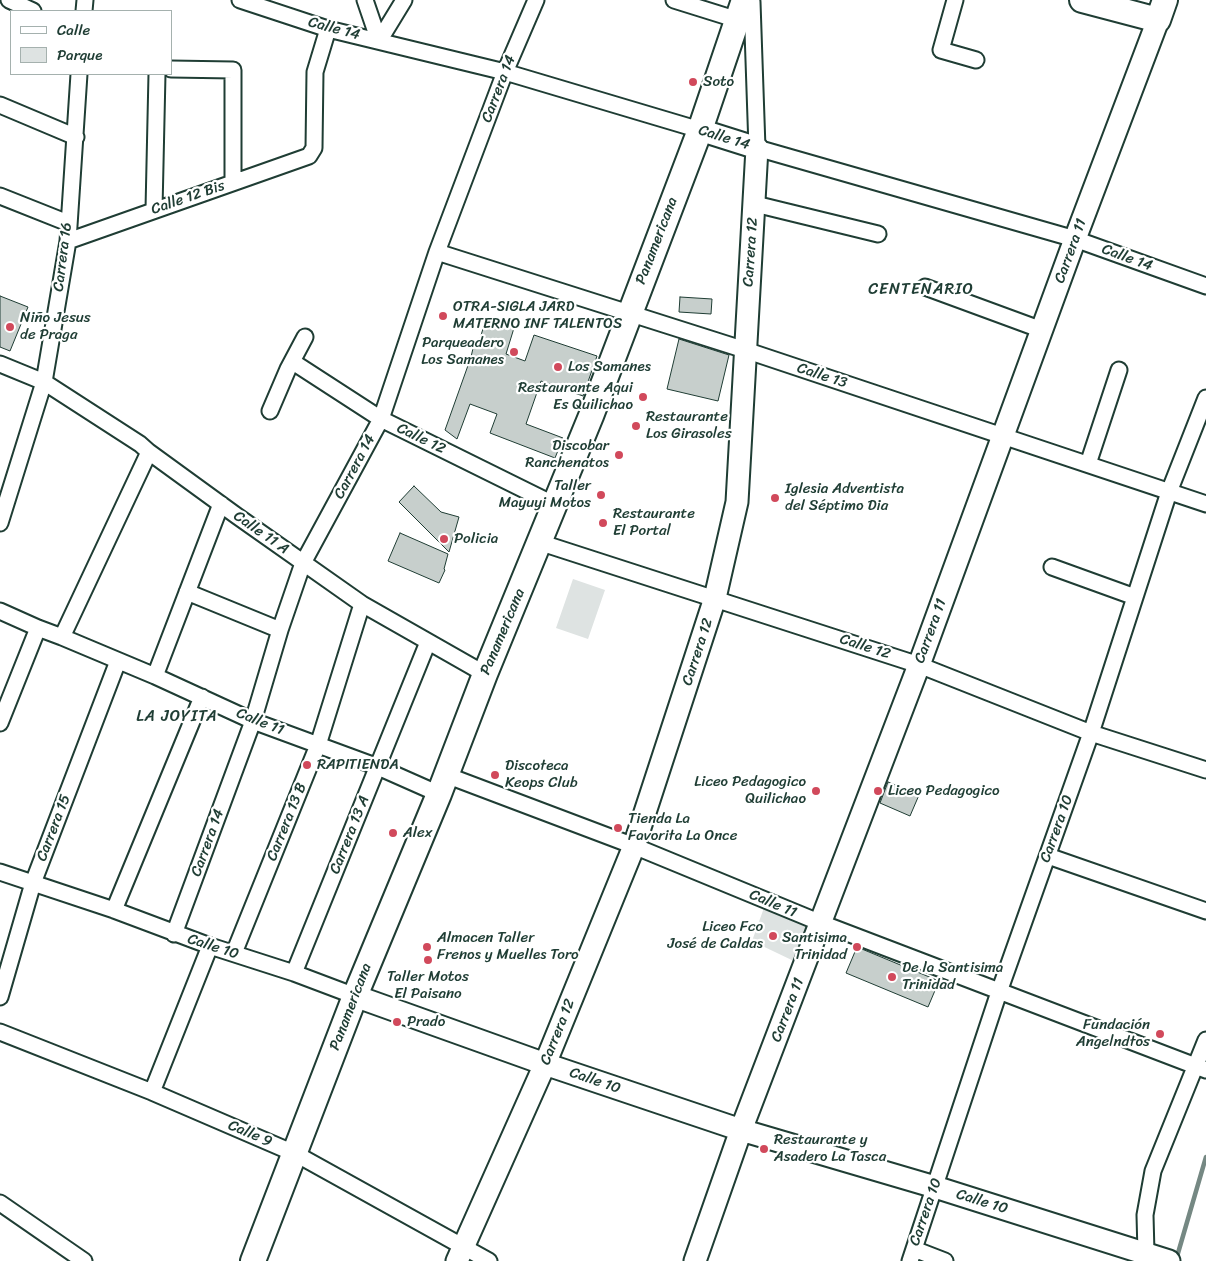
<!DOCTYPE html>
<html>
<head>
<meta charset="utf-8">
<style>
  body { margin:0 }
  #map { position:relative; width:1206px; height:1261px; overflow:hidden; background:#fff; font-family:Sriracha,sans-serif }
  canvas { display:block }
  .legend { position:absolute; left:10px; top:10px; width:162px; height:65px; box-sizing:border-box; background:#fff; border:1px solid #a5b1ae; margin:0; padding:6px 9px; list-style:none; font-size:15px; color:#1f3d34 }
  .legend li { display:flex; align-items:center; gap:10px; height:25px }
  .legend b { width:25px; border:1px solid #a5b1ae }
</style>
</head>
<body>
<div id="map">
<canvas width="1206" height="1261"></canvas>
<ul class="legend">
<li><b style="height:6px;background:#fff"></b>Calle</li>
<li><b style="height:14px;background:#dee3e2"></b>Parque</li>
</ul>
</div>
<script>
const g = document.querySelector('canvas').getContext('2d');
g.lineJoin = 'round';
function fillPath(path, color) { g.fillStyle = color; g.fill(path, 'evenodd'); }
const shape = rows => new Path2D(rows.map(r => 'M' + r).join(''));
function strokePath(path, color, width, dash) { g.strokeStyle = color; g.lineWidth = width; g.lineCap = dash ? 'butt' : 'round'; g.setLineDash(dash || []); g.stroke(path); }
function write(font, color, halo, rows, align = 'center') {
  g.font = font + ' Sriracha,sans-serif'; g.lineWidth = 4.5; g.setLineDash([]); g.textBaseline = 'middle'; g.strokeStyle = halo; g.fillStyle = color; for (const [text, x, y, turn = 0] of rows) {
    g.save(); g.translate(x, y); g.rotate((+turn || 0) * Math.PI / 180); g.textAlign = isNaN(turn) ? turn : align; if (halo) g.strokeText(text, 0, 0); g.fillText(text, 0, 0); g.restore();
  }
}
const green = shape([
  [573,579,605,590,588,639,556,628],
  [765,905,817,925,800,964,752,941]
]);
const stream = shape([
  [1176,1260,1206,1157]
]);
const building = shape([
  [0,296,28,307,10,351,0,347,0,296],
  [680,297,712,299,711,314,679,312,680,297],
  [486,319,514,328,506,354,525,361,534,335,597,356,583,396,541,381,526,424,563,438,555,458,490,433,497,414,470,404,457,439,445,430,471,357,474,344,478,345,486,319],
  [679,339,729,355,718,401,667,389,679,339],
  [414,486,441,512,459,517,449,552,399,502,414,486],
  [400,533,448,554,444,569,445,570,439,583,388,561,400,533],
  [888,782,919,795,910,816,880,803,888,782],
  [857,947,939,981,928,1007,846,973,857,947]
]);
const street = shape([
  [9,0,33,11],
  [240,0,328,29,505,72,700,130],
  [365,0,379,41],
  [674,0,738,20],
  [955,0,941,50,976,60],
  [752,2,757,148,1075,239,1206,286],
  [84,11,85,0],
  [379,41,404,0],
  [171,69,233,70,233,182],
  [0,105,76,137],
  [0,196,68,223],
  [755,204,878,234],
  [154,209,157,74],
  [68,241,309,156,314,148,315,72,328,29],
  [437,252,745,350,1206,504],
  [925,287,1042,330],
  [293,362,381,419,555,505],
  [0,364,44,382,140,444,149,452,237,516,362,604,485,674],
  [270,411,288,369,305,337],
  [1088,464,1119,370],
  [0,523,44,382,68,241,79,74],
  [548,545,919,665,1091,733,1206,770],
  [1052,567,1135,597],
  [187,592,280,630],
  [0,611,38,628,62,637,155,676,253,721,378,767,439,794],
  [62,637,149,452],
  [155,676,221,504],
  [0,723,38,628],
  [454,778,634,846,821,923,1206,1070],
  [1048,856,1206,911],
  [0,872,114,910,210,946,294,973,355,996],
  [114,910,202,697],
  [174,934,253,721,280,630,303,563,381,419,437,252,505,72,536,0],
  [234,953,318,745,362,604],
  [294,973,428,642],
  [0,997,33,883,118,661],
  [0,1032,152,1092,296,1154,489,1261],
  [152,1092,210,946],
  [0,1203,84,1261],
  [914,1249,945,1261],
  [910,1261,999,992,1091,733,1169,492,1206,398],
  [1144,1261,1146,1253,1145,1215,1153,1171,1206,1040]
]);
const secondary = shape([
  [355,996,545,1064,741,1130,935,1187,1169,1261],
  [457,1261,545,1064,634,846,715,598,737,502,757,148,700,130],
  [695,1261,741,1130,919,665,1075,239,1158,20]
]);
const primary = shape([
  [1082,0,1158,20,1165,0],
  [253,1261,355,996,439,794,485,674,591,416,700,130,744,0]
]);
const markers = [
  [693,82,5,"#d1495b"],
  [443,316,5,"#d1495b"],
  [10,327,5,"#d1495b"],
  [514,352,5,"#d1495b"],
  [558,367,5,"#d1495b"],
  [643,397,5,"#d1495b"],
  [636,426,5,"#d1495b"],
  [619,455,5,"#d1495b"],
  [601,495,5,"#d1495b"],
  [775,498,5,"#d1495b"],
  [603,523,5,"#d1495b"],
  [444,539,5,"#d1495b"],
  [307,765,5,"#d1495b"],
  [495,775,5,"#d1495b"],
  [816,791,5,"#d1495b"],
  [878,791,5,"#d1495b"],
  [618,828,5,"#d1495b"],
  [393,833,5,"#d1495b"],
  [773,936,5,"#d1495b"],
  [427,947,5,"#d1495b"],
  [857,947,5,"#d1495b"],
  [428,960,5,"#d1495b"],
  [892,977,5,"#d1495b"],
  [397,1022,5,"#d1495b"],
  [1160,1034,5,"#d1495b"],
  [764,1149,5,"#d1495b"]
];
const streetNames = [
  ["Calle 14",334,29,15],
  ["Carrera 14",499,89,-69],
  ["Calle 14",724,138,17],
  ["Calle 12 Bis",188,198,-19],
  ["Panamericana",657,241,-69],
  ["Carrera 11",1071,251,-70],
  ["Carrera 12",751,252,-86],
  ["Carrera 16",63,257,-83],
  ["Calle 14",1127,258,20],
  ["Calle 13",822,376,18],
  ["Calle 12",421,439,26],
  ["Carrera 14",355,467,-62],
  ["Calle 11 A",261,533,35],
  ["Carrera 11",931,631,-70],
  ["Panamericana",503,632,-67],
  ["Calle 12",865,647,18],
  ["Carrera 12",698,652,-72],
  ["Calle 11",260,722,22],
  ["Carrera 13 B",287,822,-68],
  ["Carrera 15",54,828,-69],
  ["Carrera 10",1057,829,-70],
  ["Carrera 13 A",350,835,-68],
  ["Carrera 14",208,843,-70],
  ["Calle 11",773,904,23],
  ["Calle 10",213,947,18],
  ["Panamericana",351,1007,-69],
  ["Carrera 11",788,1010,-69],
  ["Carrera 12",558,1032,-68],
  ["Calle 10",595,1081,19],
  ["Calle 9",250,1134,23],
  ["Calle 10",982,1202,17],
  ["Carrera 10",926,1212,-71]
];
const poiNames = [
  ["Soto",703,82],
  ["OTRA-SIGLA JARD",453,307],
  ["MATERNO INF TALENTOS",453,324],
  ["Niño Jesus",20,318],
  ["de Praga",20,335],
  ["Parqueadero",504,343,"right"],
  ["Los Samanes",504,360,"right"],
  ["Los Samanes",568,367],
  ["Restaurante Aqui",633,388,"right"],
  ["Es Quilichao",633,405,"right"],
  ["Restaurante",646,417],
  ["Los Girasoles",646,434],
  ["Discobar",609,446,"right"],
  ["Ranchenatos",609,463,"right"],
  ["Taller",591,486,"right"],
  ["Mayuyi Motos",591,503,"right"],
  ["Iglesia Adventista",785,489],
  ["del Séptimo Dia",785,506],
  ["Restaurante",613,514],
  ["El Portal",613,531],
  ["Policia",454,539],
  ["RAPITIENDA",317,765],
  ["Discoteca",505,766],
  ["Keops Club",505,783],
  ["Liceo Pedagogico",806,782,"right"],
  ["Quilichao",806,799,"right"],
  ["Liceo Pedagogico",888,791],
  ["Tienda La",628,819],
  ["Favorita La Once",628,836],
  ["Alex",403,833],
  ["Liceo Fco",763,927,"right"],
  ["José de Caldas",763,944,"right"],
  ["Almacen Taller",437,938],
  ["Frenos y Muelles Toro",437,955],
  ["Santisima",847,938,"right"],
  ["Trinidad",847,955,"right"],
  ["De la Santisima",902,968],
  ["Trinidad",902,985],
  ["Taller Motos",428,977,"center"],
  ["El Paisano",428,994,"center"],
  ["Prado",407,1022],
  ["Fundación",1150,1025,"right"],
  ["Angelndtos",1150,1042,"right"],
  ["Restaurante y",774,1140],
  ["Asadero La Tasca",774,1157]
];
const neighbourhoodNames = [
  ["CENTENARIO",921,290],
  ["LA JOYITA",177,717]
];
fillPath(green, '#dee3e2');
strokePath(stream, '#758883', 4.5);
fillPath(building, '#c7cfcc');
strokePath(building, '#1f3d34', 1);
strokePath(street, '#1f3d34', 19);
strokePath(secondary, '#1f3d34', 25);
strokePath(primary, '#1f3d34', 28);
strokePath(street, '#fff', 15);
strokePath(secondary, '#fff', 21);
strokePath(primary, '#fff', 24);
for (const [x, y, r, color] of markers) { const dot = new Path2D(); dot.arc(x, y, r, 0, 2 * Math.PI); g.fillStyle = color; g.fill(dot); strokePath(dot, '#fff', 2); }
write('15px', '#1f3d34', '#fff', streetNames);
write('15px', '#1f3d34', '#fff', poiNames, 'left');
g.letterSpacing = '1px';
write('16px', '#1f3d34', '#fff', neighbourhoodNames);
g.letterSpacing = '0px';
</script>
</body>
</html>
